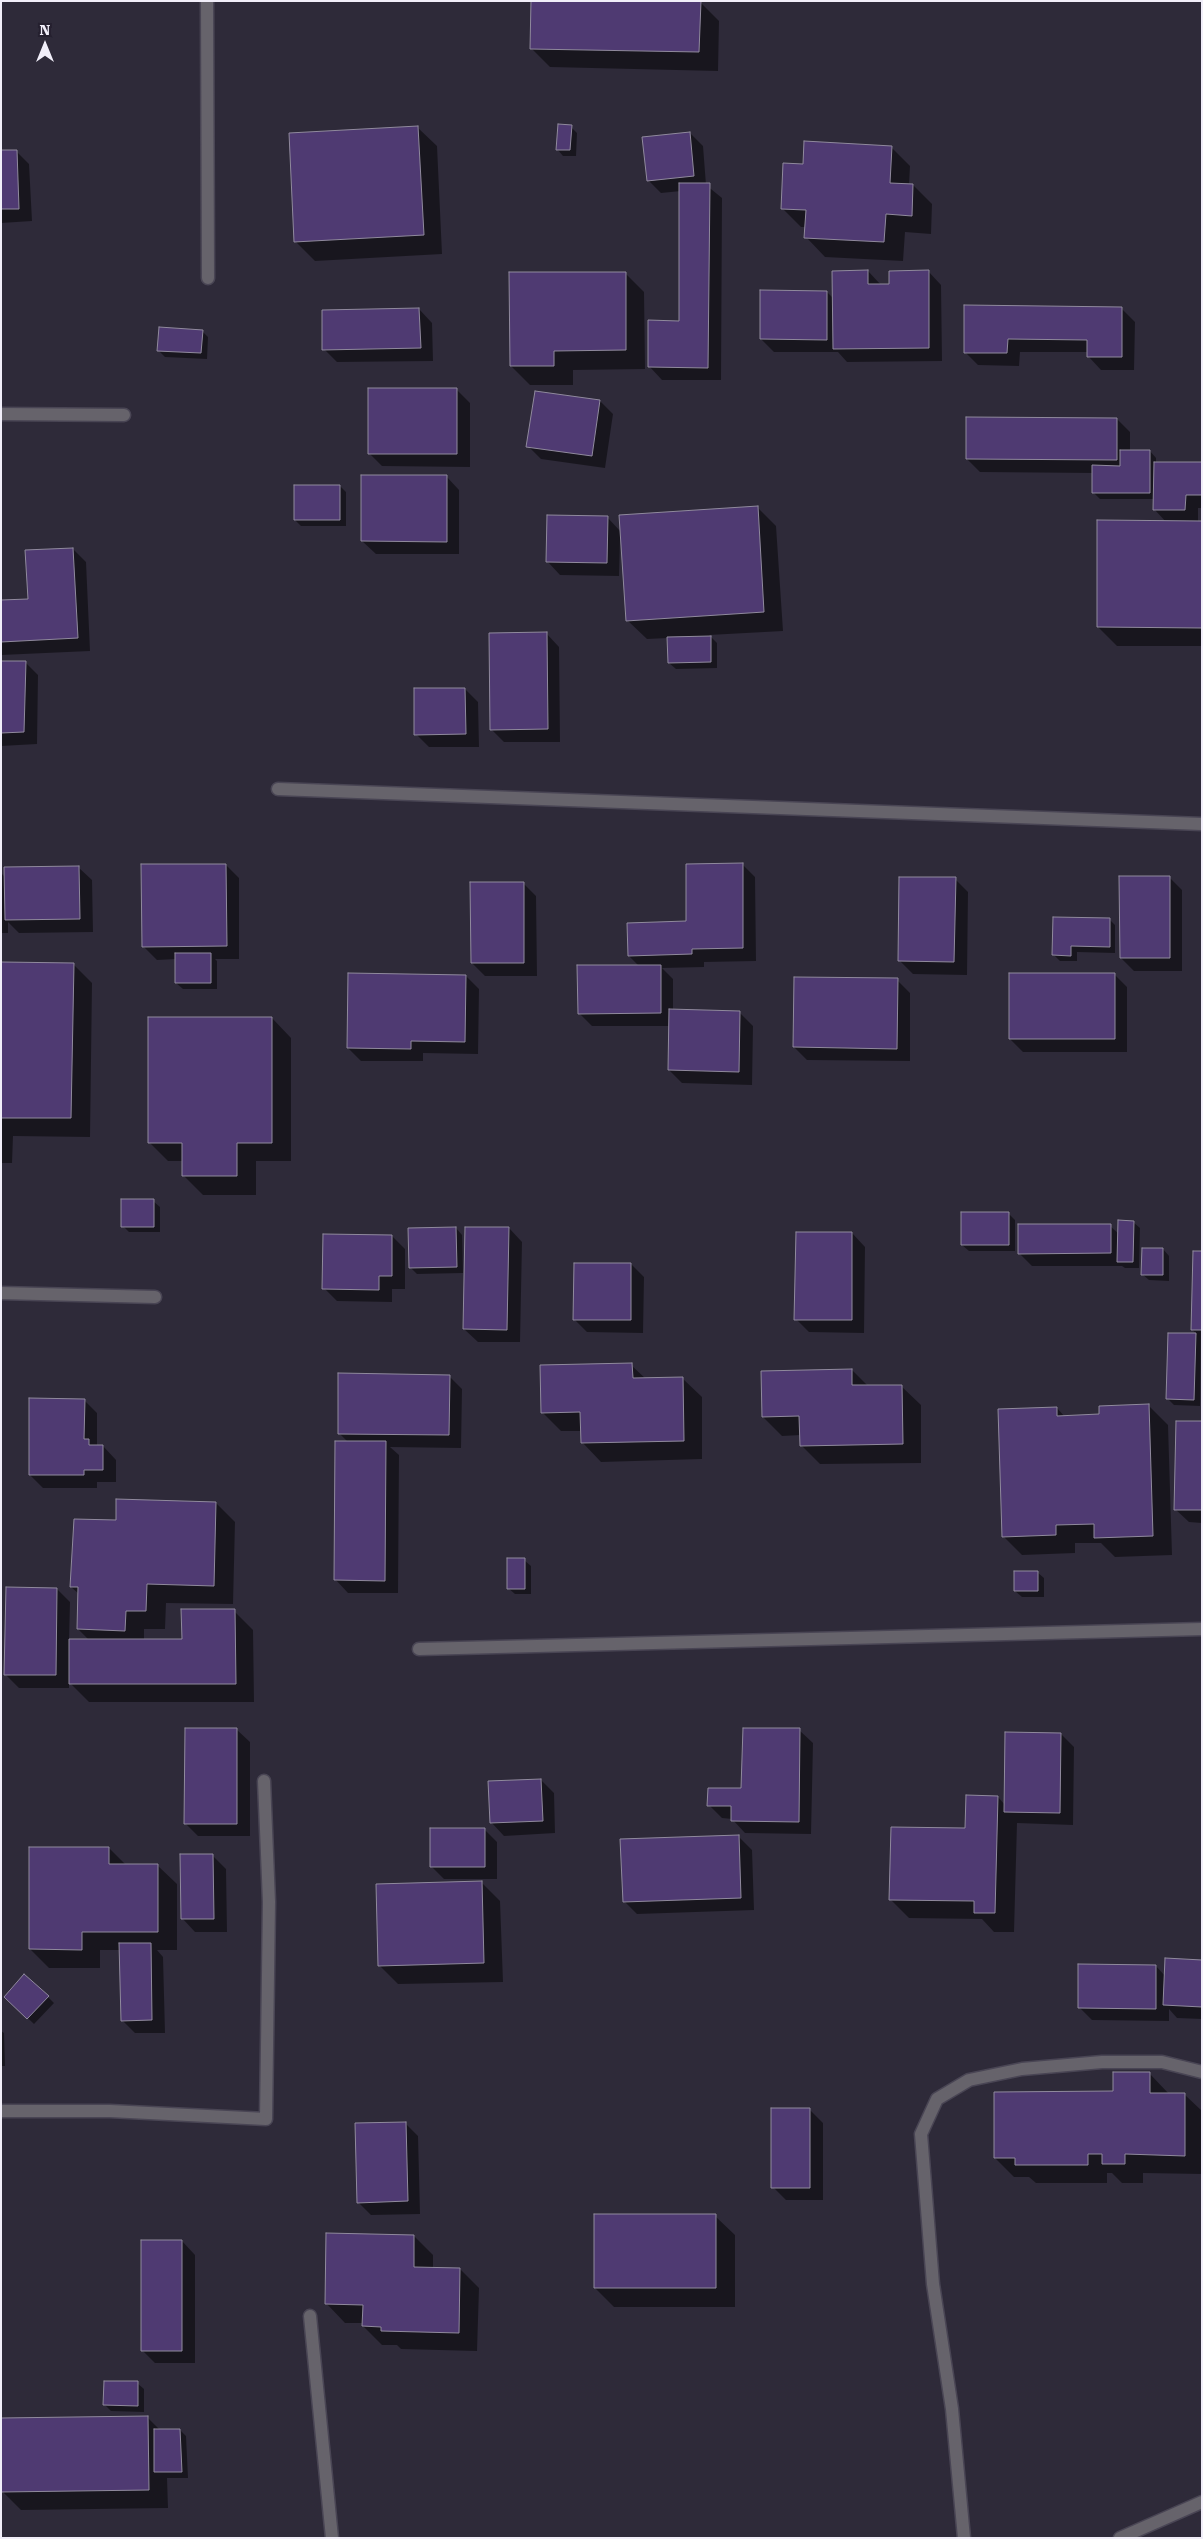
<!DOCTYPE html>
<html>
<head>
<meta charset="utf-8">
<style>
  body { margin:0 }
  #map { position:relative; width:1203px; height:2539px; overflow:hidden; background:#2e2a39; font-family:"Roboto Serif",serif }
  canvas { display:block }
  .frame { position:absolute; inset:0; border:2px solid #f1eef9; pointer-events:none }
  .north { position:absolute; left:20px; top:20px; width:50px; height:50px; -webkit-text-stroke:4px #25202f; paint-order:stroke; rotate:0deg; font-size:14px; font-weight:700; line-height:20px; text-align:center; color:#f1eef9 }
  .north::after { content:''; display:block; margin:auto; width:18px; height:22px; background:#f1eef9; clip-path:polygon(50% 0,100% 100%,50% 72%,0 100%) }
</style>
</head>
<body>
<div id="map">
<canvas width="1203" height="2539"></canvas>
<div class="frame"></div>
<div class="north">N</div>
</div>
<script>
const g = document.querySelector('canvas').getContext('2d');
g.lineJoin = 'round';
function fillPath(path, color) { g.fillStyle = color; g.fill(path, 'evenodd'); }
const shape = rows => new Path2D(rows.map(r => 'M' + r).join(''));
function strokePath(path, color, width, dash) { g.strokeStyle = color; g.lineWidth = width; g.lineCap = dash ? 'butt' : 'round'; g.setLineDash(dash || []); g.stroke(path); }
const shadow = shape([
  [700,2,719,21,718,71,550,67,531,48],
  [417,127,437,146,442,254,315,261,296,242],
  [571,127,577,133,576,156,563,156,557,149],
  [690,133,703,146,706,185,722,198,721,380,662,380,649,366,680,322,681,191,661,193,648,180],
  [891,147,910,166,909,185,913,185,932,204,931,234,905,232,903,261,825,257,806,237,806,227,801,227,782,208,804,165],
  [16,151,29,164,32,221,1,223,1,152],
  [868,271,881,285,890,285,928,271,941,285,942,361,847,362,838,352,774,352,761,339,827,292,834,299],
  [625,273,644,292,645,369,573,370,573,385,530,385,511,366],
  [966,307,1122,309,1135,322,1134,370,1101,370,1088,356,1088,352,1020,352,1019,366,978,365,965,352],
  [419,309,432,323,433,361,337,362,324,349],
  [202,331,208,337,207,359,165,357,159,351],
  [457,390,470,403,470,467,382,466,369,453],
  [600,401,613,414,605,468,541,459,528,446],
  [1117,419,1130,432,1130,451,1150,451,1156,458,1156,463,1202,463,1202,508,1198,508,1198,522,1202,522,1202,646,1117,646,1098,627,1166,522,1155,510,1155,499,1100,499,1094,493,1094,473,980,472,967,459],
  [446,476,459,490,459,554,376,554,362,541],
  [340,486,346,492,346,526,301,526,295,520],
  [757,507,776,526,783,631,709,635,717,643,717,668,676,669,669,663,668,638,647,639,627,620,622,539,620,540,619,576,560,575,547,561,607,517,621,532],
  [73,549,86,562,90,651,1,655,1,601,29,600],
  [546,633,559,647,560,742,504,742,491,729],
  [1,662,25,662,38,675,37,744,1,746],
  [465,689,478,702,479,747,429,747,416,734],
  [742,864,755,877,756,961,704,962,704,967,662,968,673,979,673,1011,740,1013,753,1026,752,1085,682,1083,669,1070,670,1026,592,1026,579,1013,639,966,629,956,687,922],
  [226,865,239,878,239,959,215,959,217,961,217,989,183,989,176,983,176,959,157,960,143,946],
  [78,867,92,880,93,932,19,933,8,922,8,933,1,933,1,873,6,878],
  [1169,877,1182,890,1182,971,1134,971,1121,958],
  [955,879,968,892,967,975,913,974,900,961],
  [523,883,536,896,537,976,485,976,472,963],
  [1109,919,1115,925,1115,953,1077,952,1077,961,1060,961,1053,954],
  [1,963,73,964,92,983,90,1137,13,1136,12,1163,1,1163],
  [1114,974,1127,987,1127,1052,1023,1052,1010,1039],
  [466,976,479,989,478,1054,423,1053,423,1061,361,1061,348,1048],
  [897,980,910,993,910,1061,807,1060,794,1047],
  [272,1018,291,1038,291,1161,256,1161,256,1195,203,1195,184,1176,184,1161,168,1161,149,1142],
  [153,1201,160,1207,160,1232,129,1232,123,1226],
  [1008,1213,1015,1220,1015,1251,969,1251,962,1245],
  [1133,1222,1140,1228,1139,1268,1125,1268,1122,1266,1032,1266,1019,1253,1110,1226,1119,1234],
  [456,1228,462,1235,463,1273,417,1274,411,1268],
  [509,1228,522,1242,520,1342,478,1342,464,1329],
  [852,1233,865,1247,864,1333,809,1332,796,1319],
  [392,1236,405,1249,405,1289,392,1289,392,1302,337,1301,324,1288],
  [1163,1249,1169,1256,1169,1281,1149,1280,1142,1274],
  [1202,1252,1200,1406,1174,1405,1168,1399,1169,1334,1197,1335,1192,1329],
  [631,1264,644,1277,643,1333,587,1332,574,1319],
  [631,1365,646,1379,682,1378,702,1397,702,1459,601,1462,582,1442,582,1431,561,1431,542,1412],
  [852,1370,868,1386,901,1386,921,1405,921,1463,820,1464,801,1445,801,1435,782,1436,763,1417],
  [449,1376,462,1389,461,1448,390,1447,399,1455,398,1593,348,1593,335,1579,348,1442,339,1433],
  [84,1400,97,1413,97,1446,103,1446,116,1460,116,1482,97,1482,97,1488,43,1488,30,1475],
  [1149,1406,1168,1425,1172,1555,1115,1557,1101,1543,1075,1543,1075,1553,1022,1555,1003,1536,1057,1408,1065,1417,1101,1416],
  [1202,1423,1202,1523,1189,1522,1175,1509],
  [216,1503,235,1522,233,1604,166,1603,165,1629,144,1629,144,1641,183,1641,234,1611,253,1630,254,1702,89,1702,69,1682,69,1688,19,1688,6,1675,57,1589,70,1602,69,1641,90,1641,78,1629,79,1594,71,1587,117,1521],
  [524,1560,531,1566,531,1594,515,1594,508,1588],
  [1037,1572,1044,1578,1044,1597,1022,1597,1015,1591],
  [236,1729,250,1742,250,1836,198,1836,185,1823],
  [799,1730,813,1743,811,1834,745,1833,732,1819,722,1818,709,1805,742,1789],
  [1061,1734,1074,1747,1073,1825,1017,1823,1014,1932,994,1932,982,1919,909,1918,890,1899,966,1829,998,1797,1005,1805],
  [541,1780,554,1793,555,1833,504,1836,491,1822],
  [484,1829,497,1842,497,1879,444,1879,431,1866],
  [738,1836,752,1850,754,1910,637,1914,624,1901],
  [109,1848,126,1865,157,1865,177,1884,177,1950,157,1950,163,1957,165,2033,135,2033,122,2020,121,1950,100,1950,100,1968,49,1968,30,1949],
  [213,1856,226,1869,227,1932,195,1932,182,1918],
  [481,1882,500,1901,503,1982,398,1984,379,1965],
  [1202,1961,1202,2019,1177,2018,1169,2009,1169,2021,1092,2020,1079,2007,1156,1966,1165,1976],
  [48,1997,54,2003,34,2024,12,2003],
  [1,2031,4,2033,5,2066,1,2066],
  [1150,2074,1169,2094,1184,2094,1202,2111,1202,2174,1143,2173,1143,2183,1122,2183,1112,2173,1107,2173,1107,2183,1036,2183,1029,2177,1014,2177,995,2158],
  [810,2110,823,2123,823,2200,786,2200,773,2187],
  [405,2123,418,2136,420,2214,371,2215,358,2202],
  [715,2216,735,2235,735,2307,614,2307,595,2288],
  [414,2236,433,2255,433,2269,460,2269,479,2288,477,2351,401,2349,397,2345,382,2345,363,2326,363,2323,345,2323,326,2303],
  [182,2241,195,2255,195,2363,155,2363,142,2350],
  [137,2383,144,2389,144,2412,111,2411,105,2405],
  [147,2417,160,2430,180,2430,186,2436,188,2478,167,2478,168,2508,21,2510,2,2491]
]);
const building = shape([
  [531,1,701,1,699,52,530,49,531,1],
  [558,124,572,125,570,150,556,150,558,124],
  [418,126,424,235,294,242,289,133,418,126],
  [690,132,694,176,647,181,642,137,690,132],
  [804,141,892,146,890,183,913,184,912,216,886,214,884,242,804,238,806,210,781,209,783,163,803,164,804,141],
  [1,150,17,150,19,209,1,209,1,150],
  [679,183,710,183,708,368,648,367,648,320,679,321,679,183],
  [868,270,868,284,889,284,889,271,929,270,929,348,833,349,832,271,868,270],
  [509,272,626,272,626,350,554,351,554,366,510,366,509,272],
  [760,290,827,291,827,340,760,339,760,290],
  [964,305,1122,307,1122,357,1087,357,1087,340,1008,339,1007,353,964,353,964,305],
  [419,308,421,348,322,350,322,310,419,308],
  [159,327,203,330,201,353,157,351,159,327],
  [368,388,457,388,457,454,368,454,368,388],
  [535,391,600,400,592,456,526,447,535,391],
  [966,417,1117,418,1117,460,966,459,966,417],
  [1120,450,1150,450,1150,493,1092,493,1092,465,1120,466,1120,450],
  [1154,462,1202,462,1202,495,1186,495,1185,510,1153,510,1154,462],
  [361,475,447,475,447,542,361,541,361,475],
  [294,485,340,485,340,520,294,520,294,485],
  [758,506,764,612,626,621,619,515,758,506],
  [547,515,608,516,607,563,546,562,547,515],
  [1097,520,1202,521,1202,628,1097,627,1097,520],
  [73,548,78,638,1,642,1,600,28,599,25,550,73,548],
  [547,632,548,729,490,730,489,633,547,632],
  [711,636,711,662,668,663,667,637,711,636],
  [1,661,26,661,24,732,1,733,1,661],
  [414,688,465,688,466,734,414,735,414,688],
  [743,863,743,948,692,949,692,954,628,956,627,923,686,921,686,864,743,863],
  [141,864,226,864,227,946,142,947,141,864],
  [79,866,80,919,5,920,4,867,79,866],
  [1119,876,1170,876,1170,958,1120,958,1119,876],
  [899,877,956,877,954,962,898,961,899,877],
  [470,882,524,882,524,963,471,963,470,882],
  [1053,917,1110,918,1110,947,1071,946,1071,956,1052,955,1053,917],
  [175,953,211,953,211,983,175,983,175,953],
  [1,962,74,963,71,1118,1,1118,1,962],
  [577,965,661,965,661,1013,578,1014,577,965],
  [348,973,466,975,465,1042,411,1041,411,1049,347,1048,348,973],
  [1009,973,1115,973,1115,1039,1009,1039,1009,973],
  [794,977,898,978,897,1049,793,1047,794,977],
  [669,1009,740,1011,739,1072,668,1070,669,1009],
  [148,1017,272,1017,272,1143,237,1143,237,1176,182,1176,182,1143,148,1143,148,1017],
  [121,1199,154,1199,154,1227,121,1227,121,1199],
  [961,1212,1009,1212,1009,1245,961,1245,961,1212],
  [1118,1220,1134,1221,1133,1262,1117,1262,1118,1220],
  [1018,1224,1111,1224,1111,1253,1018,1254,1018,1224],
  [456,1227,457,1267,409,1268,408,1228,456,1227],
  [465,1227,509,1227,507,1330,463,1329,465,1227],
  [796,1232,852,1232,852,1320,794,1320,796,1232],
  [323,1234,392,1235,392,1276,379,1276,379,1290,322,1289,323,1234],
  [1142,1248,1163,1248,1163,1275,1141,1275,1142,1248],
  [1193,1251,1202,1251,1202,1330,1191,1330,1193,1251],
  [574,1263,631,1263,631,1320,573,1320,574,1263],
  [1168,1333,1196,1333,1194,1400,1166,1399,1168,1333],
  [632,1363,633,1378,683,1377,684,1441,581,1443,580,1412,541,1413,540,1365,632,1363],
  [852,1369,852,1385,902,1385,903,1444,800,1446,799,1416,762,1417,761,1371,852,1369],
  [338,1373,450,1375,449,1435,338,1434,338,1373],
  [29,1398,85,1399,84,1439,89,1439,89,1445,103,1445,103,1470,84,1470,84,1475,29,1475,29,1398],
  [1149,1404,1153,1536,1094,1538,1094,1524,1056,1525,1056,1535,1002,1537,998,1409,1057,1407,1057,1416,1099,1414,1099,1406,1149,1404],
  [1176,1421,1202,1421,1202,1510,1174,1510,1176,1421],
  [335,1441,386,1441,385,1581,334,1580,335,1441],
  [116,1499,216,1502,214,1586,147,1584,146,1611,126,1611,125,1631,77,1629,78,1587,70,1587,74,1519,116,1520,116,1499],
  [507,1558,525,1558,525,1589,507,1589,507,1558],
  [1014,1571,1038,1571,1038,1591,1014,1591,1014,1571],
  [6,1587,57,1588,56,1675,4,1675,6,1587],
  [181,1609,235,1609,236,1684,69,1684,69,1639,182,1639,181,1609],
  [185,1728,237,1728,237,1824,184,1824,185,1728],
  [743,1728,800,1728,799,1822,731,1821,731,1806,707,1806,708,1788,741,1788,743,1728],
  [1005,1732,1061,1733,1060,1813,1004,1812,1005,1732],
  [541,1779,543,1821,490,1823,488,1781,541,1779],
  [966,1795,998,1796,995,1913,974,1913,974,1901,889,1900,891,1827,965,1828,966,1795],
  [430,1828,485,1828,485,1867,430,1867,430,1828],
  [739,1835,741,1898,623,1902,620,1839,739,1835],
  [29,1847,109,1847,109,1864,158,1864,158,1932,82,1932,82,1950,29,1949,29,1847],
  [180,1854,213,1854,214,1919,181,1919,180,1854],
  [482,1881,484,1963,378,1966,376,1884,482,1881],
  [119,1943,151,1943,152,2020,121,2021,119,1943],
  [1165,1958,1202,1960,1202,2007,1163,2005,1165,1958],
  [1078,1964,1156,1965,1156,2009,1078,2008,1078,1964],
  [24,1974,49,1996,27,2019,4,1997,24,1974],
  [1113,2072,1150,2072,1150,2093,1185,2093,1185,2156,1125,2154,1125,2164,1102,2164,1102,2154,1088,2154,1088,2165,1015,2165,1015,2158,994,2158,994,2092,1113,2091,1113,2072],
  [771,2108,810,2108,810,2188,771,2188,771,2108],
  [406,2122,408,2201,357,2203,355,2123,406,2122],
  [594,2214,716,2214,716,2288,594,2288,594,2214],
  [326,2233,414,2235,414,2267,460,2268,459,2333,381,2331,381,2327,362,2326,363,2305,325,2304,326,2233],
  [141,2240,182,2240,182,2351,141,2351,141,2240],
  [104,2381,138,2381,138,2406,103,2405,104,2381],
  [148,2416,149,2490,1,2492,1,2418,148,2416],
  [154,2429,180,2429,182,2472,154,2472,154,2429]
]);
const service = shape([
  [207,1,208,278],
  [310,2316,332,2538],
  [964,2538,952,2409,933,2284,921,2134,937,2099,969,2080,1022,2069,1102,2062,1162,2062,1202,2072]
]);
const minor = shape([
  [1,414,124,415],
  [278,789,1202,824],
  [1,1293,155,1297],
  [419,1649,1202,1629],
  [1,2111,110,2111,266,2119,269,1902,264,1781]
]);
const tertiary = shape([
  [1120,2538,1202,2502]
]);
fillPath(shadow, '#0007');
fillPath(building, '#4f3a72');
strokePath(building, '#908a9d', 1);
strokePath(service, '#494554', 15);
strokePath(minor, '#494554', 15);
strokePath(tertiary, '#494554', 15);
strokePath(service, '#66636b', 12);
strokePath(minor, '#66636b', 12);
strokePath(tertiary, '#66636b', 12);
</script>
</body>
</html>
